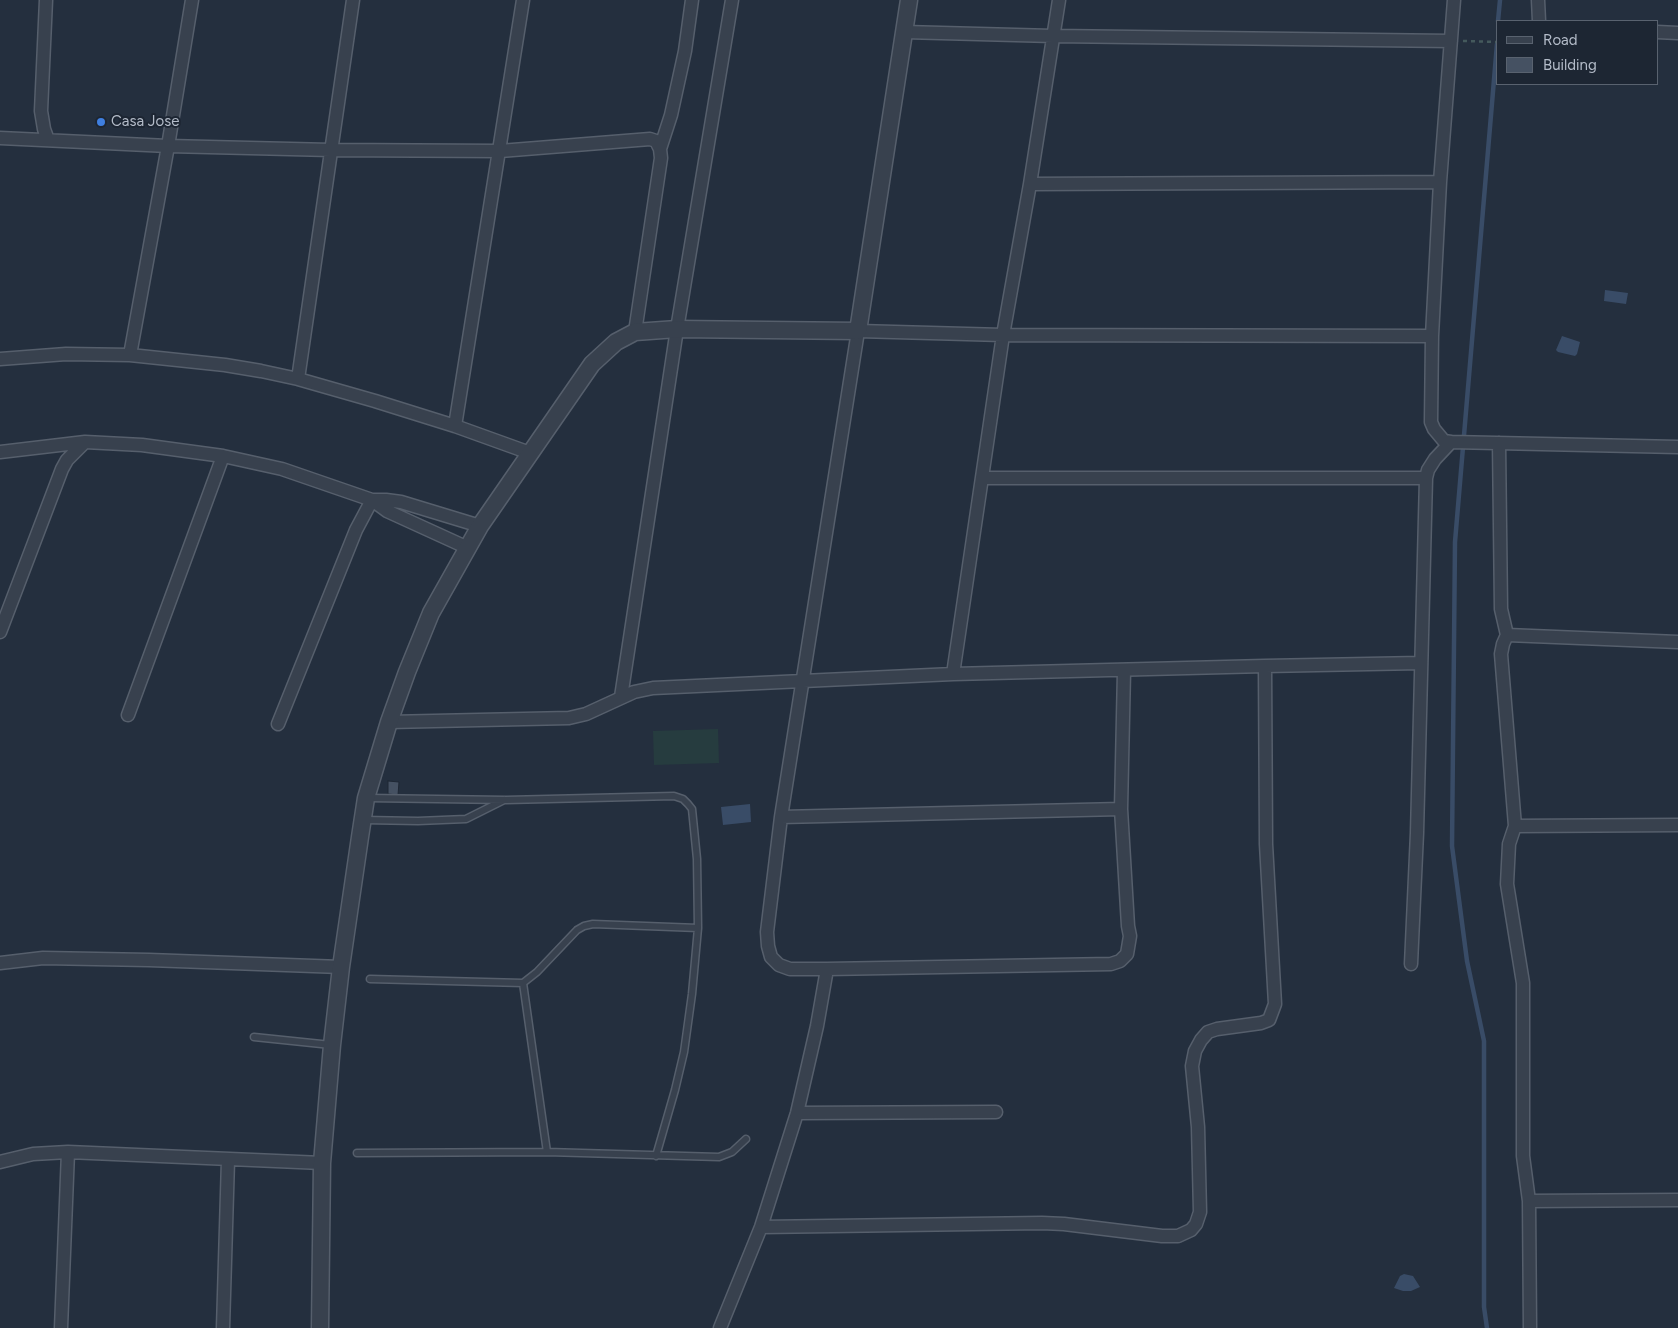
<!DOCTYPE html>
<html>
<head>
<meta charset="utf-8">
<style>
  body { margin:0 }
  #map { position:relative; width:1678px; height:1328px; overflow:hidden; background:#242f3e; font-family:Figtree,sans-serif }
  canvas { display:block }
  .legend { position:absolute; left:1496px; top:20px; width:162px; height:65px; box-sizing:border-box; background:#1d2633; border:1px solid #59626f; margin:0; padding:6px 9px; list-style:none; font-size:15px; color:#b4bcc9 }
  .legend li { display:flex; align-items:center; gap:10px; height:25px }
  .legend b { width:25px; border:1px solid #59626f }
</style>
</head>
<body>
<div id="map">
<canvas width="1678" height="1328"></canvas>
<ul class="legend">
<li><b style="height:6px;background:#38414e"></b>Road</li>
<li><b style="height:14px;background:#455162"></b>Building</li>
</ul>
</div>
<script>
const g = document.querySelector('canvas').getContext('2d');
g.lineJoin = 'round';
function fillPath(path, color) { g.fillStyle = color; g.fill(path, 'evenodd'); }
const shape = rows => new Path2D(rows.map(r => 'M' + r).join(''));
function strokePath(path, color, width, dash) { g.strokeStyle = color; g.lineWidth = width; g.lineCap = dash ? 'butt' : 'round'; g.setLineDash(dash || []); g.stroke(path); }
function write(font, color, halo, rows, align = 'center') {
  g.font = font + ' Figtree,sans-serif'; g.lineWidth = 4; g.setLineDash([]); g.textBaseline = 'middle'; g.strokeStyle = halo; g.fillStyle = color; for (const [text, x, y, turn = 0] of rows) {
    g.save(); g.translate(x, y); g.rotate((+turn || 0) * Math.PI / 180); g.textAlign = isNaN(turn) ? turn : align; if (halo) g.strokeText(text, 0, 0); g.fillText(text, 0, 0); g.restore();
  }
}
const green = shape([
  [718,729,719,763,654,765,653,731]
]);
const water = shape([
  [1605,290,1628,293,1626,304,1604,301],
  [1562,336,1580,342,1577,354,1575,356,1558,352,1556,350],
  [750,804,751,822,723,825,721,807],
  [1404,1274,1413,1276,1420,1287,1411,1291,1403,1291,1394,1288,1400,1276]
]);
const stream = shape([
  [1498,21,1500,0],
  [1487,1328,1484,1307,1484,1041,1467,961,1452,846,1455,542,1497,44]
]);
const building = shape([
  [388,781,399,782,398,795,388,794,388,781]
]);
const path = shape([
  [1463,41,1497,42]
]);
const service = shape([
  [368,798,506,800,674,796,683,799,688,804,692,809,697,859,698,928,692,994,684,1052,675,1090,656,1156],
  [364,820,418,821,466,819,504,800],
  [370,979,523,983,537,972,577,930,584,926,593,924,698,928],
  [523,983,547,1152],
  [254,1037,331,1045],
  [357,1153,547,1152,719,1157,732,1152,746,1139]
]);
const minor = shape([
  [46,0,41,111,44,129,48,140],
  [1538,0,1539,21],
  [904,32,1053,36,1451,41],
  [1657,32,1678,33],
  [0,138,168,146,331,150,500,151,650,139,656,141,660,149,661,158,635,332],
  [660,149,671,115,685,51,692,0],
  [1030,184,1440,182],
  [130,355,168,146,192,0],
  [0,359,66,354,130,355,225,365,261,371,298,379,375,401,455,426,530,453],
  [298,379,353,0],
  [455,426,523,0],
  [1451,442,1678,447],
  [1499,443,1501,609,1507,635,1503,644,1501,654,1515,826],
  [0,452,85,442,142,445,223,456,282,469,372,500,386,500,401,502,480,526],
  [983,478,1426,478],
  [372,500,387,511,468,548],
  [0,632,62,469,67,460,85,442],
  [1507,635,1678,642],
  [1265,666,1420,663],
  [953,674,1003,335,1030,184,1059,0],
  [621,697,677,329,732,0],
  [128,715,223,456],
  [389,722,569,718,586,714,634,692,653,688,953,674,1265,666,1266,844,1275,1004,1269,1020,1261,1023,1217,1029,1208,1032,1201,1040,1195,1051,1192,1066,1198,1127,1200,1212,1196,1224,1191,1230,1178,1236,1162,1236,1064,1224,1042,1223,761,1227],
  [278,724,356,530,372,500],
  [781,817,1121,809],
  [1678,825,1515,826,1509,844,1507,884,1523,983,1523,1156,1529,1201,1678,1200],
  [0,963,43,958,149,960,341,967],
  [1411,964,1417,833,1426,478,1428,470,1435,459,1451,442,1444,441,1434,429,1431,422,1432,336],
  [827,969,1111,964,1120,961,1127,954,1130,936,1128,926,1121,809,1124,671],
  [797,1113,996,1112],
  [0,1162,33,1154,68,1152,322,1163],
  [1529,1201,1530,1328],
  [61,1328,68,1152],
  [223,1328,228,1160],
  [720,1328,761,1227,797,1113,817,1026,827,969,790,969,779,965,771,957,768,946,767,932,781,817,858,331,1003,335,1432,336,1440,182,1454,0]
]);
const tertiary = shape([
  [320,1328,322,1163,332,1045,341,967,360,837,366,798,389,722,407,672,431,613,480,526,592,364,616,342,635,332,677,329,858,331,909,0]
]);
const markers = [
  [101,122,5,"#3f7fe0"]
];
const poiNames = [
  ["Casa Jose",111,122]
];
fillPath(green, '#263c3f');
fillPath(water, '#394c67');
strokePath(stream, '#394c67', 4.5);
fillPath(building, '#455162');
strokePath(building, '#1f2835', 1);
strokePath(service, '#565f6c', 9);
strokePath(minor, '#565f6c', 15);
strokePath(tertiary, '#565f6c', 19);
strokePath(path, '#44595c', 2.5, [4, 4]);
strokePath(service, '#38414e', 6);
strokePath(minor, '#38414e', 12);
strokePath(tertiary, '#38414e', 16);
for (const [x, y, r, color] of markers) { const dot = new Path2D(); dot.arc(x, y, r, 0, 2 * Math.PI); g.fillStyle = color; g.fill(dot); strokePath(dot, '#1d2633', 2); }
write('15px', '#b4bcc9', '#1d2633', poiNames, 'left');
</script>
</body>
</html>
